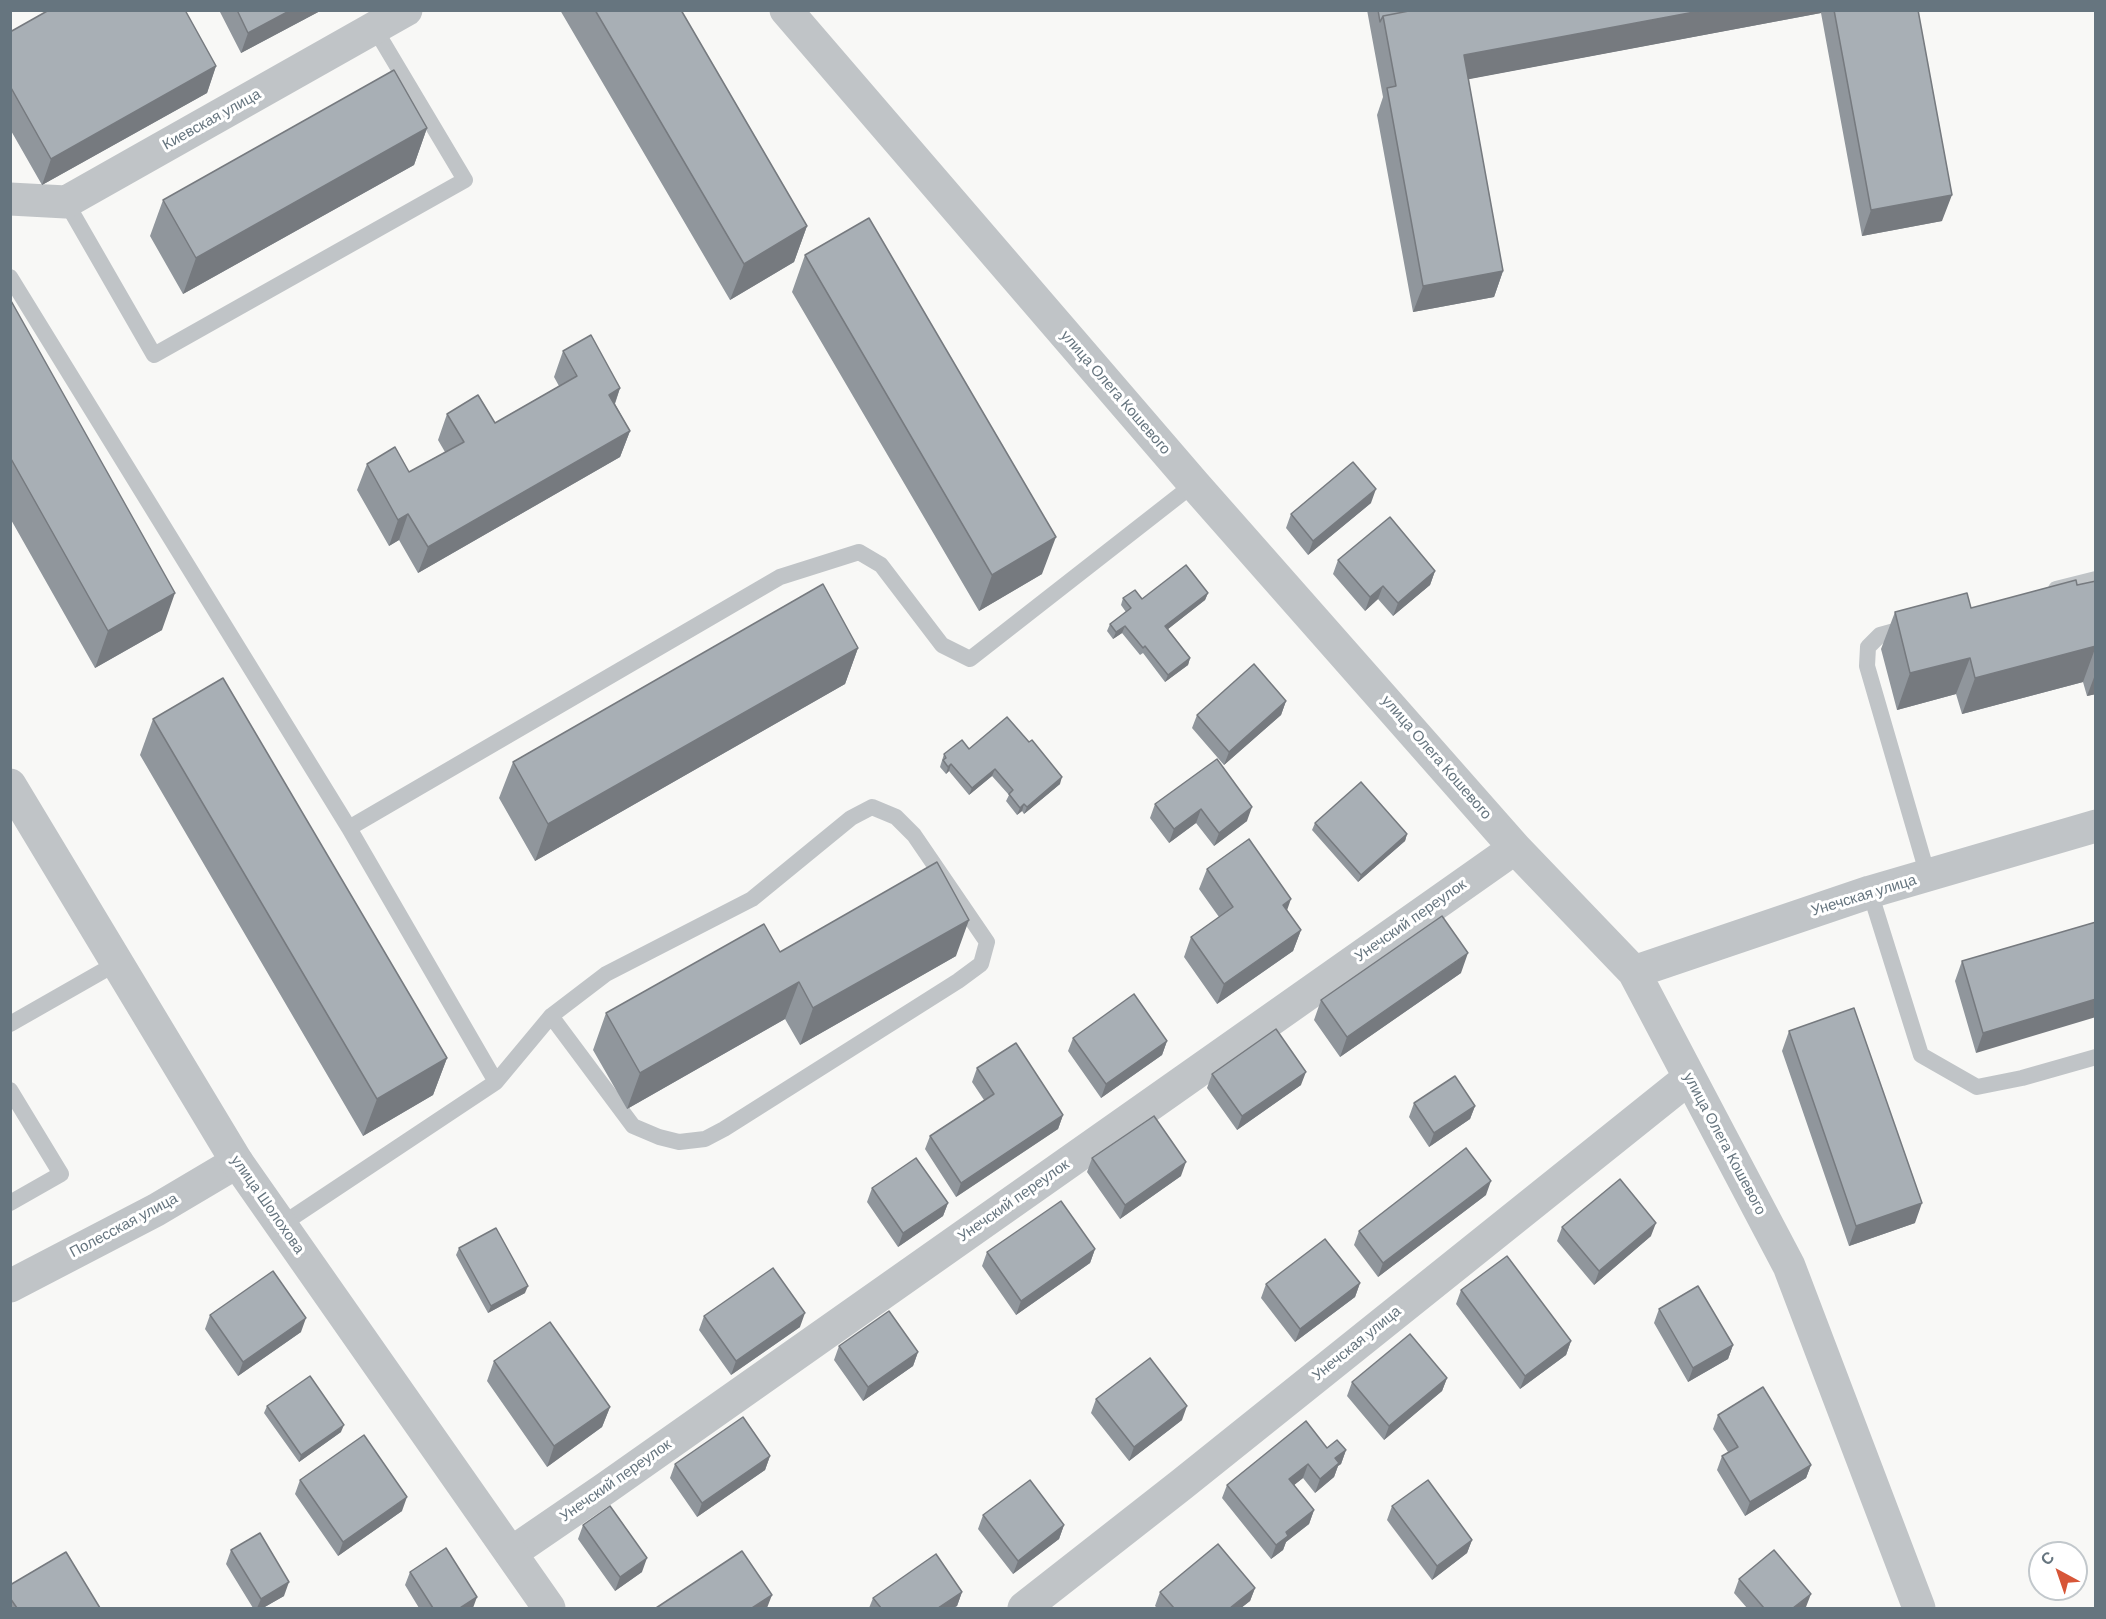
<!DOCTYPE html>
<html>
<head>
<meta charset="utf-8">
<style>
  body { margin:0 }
  #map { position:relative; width:2106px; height:1619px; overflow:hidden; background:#f8f8f6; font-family:"DM Sans",sans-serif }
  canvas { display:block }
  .frame { position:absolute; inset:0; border:12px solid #66757f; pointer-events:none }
  .north { position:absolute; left:2028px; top:1541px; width:60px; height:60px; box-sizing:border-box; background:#fff; border:2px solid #c2c8cc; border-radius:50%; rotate:320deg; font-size:16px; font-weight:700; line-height:24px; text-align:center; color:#66757f }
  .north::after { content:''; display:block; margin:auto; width:21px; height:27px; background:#d75638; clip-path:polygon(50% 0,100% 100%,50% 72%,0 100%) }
</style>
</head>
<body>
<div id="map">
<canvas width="2106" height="1619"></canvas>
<div class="frame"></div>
<div class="north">С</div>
</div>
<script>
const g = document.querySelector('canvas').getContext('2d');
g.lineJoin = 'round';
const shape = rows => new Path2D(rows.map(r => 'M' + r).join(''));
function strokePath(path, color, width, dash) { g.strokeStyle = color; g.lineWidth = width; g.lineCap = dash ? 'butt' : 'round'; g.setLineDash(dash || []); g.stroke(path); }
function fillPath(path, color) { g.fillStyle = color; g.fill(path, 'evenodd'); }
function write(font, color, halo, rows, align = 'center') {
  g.font = font + ' "DM Sans",sans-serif'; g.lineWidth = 6; g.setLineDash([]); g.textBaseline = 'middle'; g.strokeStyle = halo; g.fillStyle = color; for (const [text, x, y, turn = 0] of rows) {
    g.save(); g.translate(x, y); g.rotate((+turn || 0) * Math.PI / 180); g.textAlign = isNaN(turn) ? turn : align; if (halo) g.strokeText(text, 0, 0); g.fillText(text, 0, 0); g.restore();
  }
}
const service = shape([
  [66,202,154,355,465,180,375,29],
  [10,277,349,828,496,1082],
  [2056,589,2096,579],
  [1909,627,1880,635,1868,647,1867,666,1928,876],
  [349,828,780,577,859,552,881,565,942,645,970,659,1194,484],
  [1870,892,1921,1055,1977,1087,2022,1078,2096,1057],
  [10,1024,117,963],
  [10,1090,61,1174,10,1203],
  [281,1225,496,1082,551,1016,606,974,752,899,851,818,872,807,896,817,914,835,987,942,981,964,958,981,724,1129,705,1139,679,1142,659,1137,633,1126,551,1016]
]);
const minor = shape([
  [786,10,1194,484,1515,848,1634,972,1789,1266,1919,1608],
  [10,199,66,202,406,10],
  [1634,972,1870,892,2096,826],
  [10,1286,156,1210,237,1162],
  [511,1553,606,1488,1515,848],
  [1024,1608,1181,1485,1689,1078]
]);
const tertiary = shape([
  [10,785,237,1162,549,1608]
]);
const wall = shape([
  [220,10,322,10,241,53,220,12],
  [560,10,681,10,807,226,794,262,730,300],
  [1367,10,1918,10,1942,221,1862,236,1821,13,1468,79,1503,271,1494,297,1413,312,1377,115,1383,97],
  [10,32,216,66,207,93,42,185,10,129],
  [427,128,414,165,183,294,150,236,163,200],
  [805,255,1042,574,979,611,792,292],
  [10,299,162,630,95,668,10,518],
  [563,351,620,388,615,404,630,431,620,457,418,573,399,540,389,546,357,490,367,464,409,472,445,452,438,440,447,414,495,423,559,386,554,377],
  [1371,503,1308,555,1286,528,1291,514],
  [1338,560,1435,571,1430,585,1393,616,1378,599,1365,611,1333,574],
  [2096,581,2096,694,2087,696,2083,682,1962,714,1956,694,1897,710,1881,649,1895,612,1971,608,2077,585],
  [1208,593,1205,600,1168,629,1190,658,1188,665,1165,682,1143,653,1140,655,1122,633,1113,639,1107,631,1110,624,1126,612,1121,605,1123,598,1142,599],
  [858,648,845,684,535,861,499,798,513,762],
  [1286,701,1281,715,1224,765,1192,728,1197,715],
  [153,719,447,1058,433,1095,363,1136,140,755],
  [969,749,1060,784,1024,814,1022,811,1017,815,1006,801,1009,795,992,776,969,795,949,771,946,774,940,767,944,754],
  [1217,759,1247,821,1214,846,1196,823,1169,843,1150,818,1155,804],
  [1315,823,1407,834,1405,841,1358,882,1312,830],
  [1207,869,1287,911,1301,930,1293,951,1217,1004,1184,957,1191,937,1219,917,1199,889],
  [2096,922,1976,1053,1955,981,1962,961],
  [780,952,956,956,800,1045,785,1019,627,1109,593,1050,606,1013],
  [1461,973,1340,1057,1314,1020,1321,1000],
  [1789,1031,1915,1223,1849,1246,1782,1051],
  [1073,1038,1167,1041,1162,1055,1101,1098,1068,1051],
  [977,1068,1063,1115,1058,1129,956,1197,925,1149,930,1136,984,1100,972,1082],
  [1212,1074,1301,1085,1237,1130,1207,1088],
  [1414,1103,1475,1106,1470,1119,1429,1147,1409,1117],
  [1092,1158,1181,1176,1120,1219,1087,1172],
  [872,1188,948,1203,943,1216,898,1247,867,1202],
  [1486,1195,1378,1277,1354,1245,1359,1231],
  [1562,1227,1651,1236,1594,1285,1557,1241],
  [459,1248,525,1293,488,1313,456,1255],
  [1095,1249,1090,1263,1016,1315,982,1266,987,1252],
  [1360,1283,1355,1297,1295,1342,1261,1298,1266,1284],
  [1461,1290,1571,1341,1566,1355,1520,1389,1456,1304],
  [1659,1309,1733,1345,1728,1359,1688,1382,1654,1323],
  [210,1315,301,1332,238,1376,205,1329],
  [704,1316,800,1327,731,1375,699,1330],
  [839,1346,918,1352,913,1366,863,1401,834,1360],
  [494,1361,610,1407,602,1427,547,1467,487,1381],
  [1447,1378,1442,1391,1384,1440,1347,1396,1352,1382],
  [1096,1399,1182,1420,1129,1461,1091,1413],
  [267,1406,341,1432,299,1462,264,1413],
  [1718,1415,1811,1465,1806,1478,1745,1516,1717,1470,1722,1456,1728,1452,1713,1429],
  [1327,1448,1346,1450,1341,1464,1338,1466,1334,1477,1315,1493,1303,1478,1294,1485,1314,1510,1309,1524,1286,1542,1283,1550,1271,1559,1222,1498,1227,1485],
  [770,1456,765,1470,697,1517,670,1478,675,1464],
  [300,1480,402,1511,338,1556,295,1494],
  [1392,1506,1472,1540,1467,1553,1432,1580,1387,1520],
  [983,1515,1064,1525,1059,1539,1013,1574,978,1529],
  [583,1525,642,1572,615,1591,578,1539],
  [231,1550,284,1596,263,1608,253,1608,226,1564],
  [410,1572,473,1608,419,1608,405,1585],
  [1739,1579,1806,1607,1804,1608,1747,1608,1734,1593],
  [10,1585,100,1608,10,1608],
  [1255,1588,1250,1601,1241,1608,1157,1608,1155,1606,1160,1592],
  [962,1592,957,1606,953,1608,869,1608,873,1598]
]);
const shadedWall = shape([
  [291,10,322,10,241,53,248,33],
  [1705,10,1822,10,1821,13,1454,82,1464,55],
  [216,66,207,93,42,185,51,159],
  [427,128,414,165,183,294,196,258],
  [1952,195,1942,221,1862,236,1871,210],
  [807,226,794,262,730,300,744,264],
  [1503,271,1494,297,1413,312,1423,286],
  [620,388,611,414,609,395],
  [630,431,620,457,418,573,428,547],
  [1376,489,1371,503,1308,555,1313,541],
  [408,514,399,540,389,546,398,520],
  [1056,537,1042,574,979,611,992,575],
  [1435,571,1430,585,1393,616,1398,603],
  [1383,586,1378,599,1365,611,1370,597],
  [175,593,162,630,95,668,108,631],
  [1208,593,1205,600,1163,633,1165,626],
  [1125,626,1122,633,1113,639,1116,632],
  [2096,646,2083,682,1962,714,1975,678],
  [858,648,845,684,535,861,548,824],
  [1190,658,1188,665,1165,682,1168,675],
  [1970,658,1956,694,1897,710,1910,673],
  [2096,672,2096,694,2087,696],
  [1286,701,1281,715,1224,765,1229,752],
  [951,764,949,771,946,774,948,767],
  [995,769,992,776,969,795,972,788],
  [1062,777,1060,784,1024,814,1027,807],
  [1024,804,1022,811,1017,815,1020,808],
  [1252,807,1247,821,1214,846,1219,833],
  [1201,809,1196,823,1169,843,1174,829],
  [1407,834,1405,841,1358,882,1361,875],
  [1291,899,1284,919,1283,905],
  [969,920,956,956,800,1045,813,1008],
  [1301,930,1293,951,1217,1004,1224,984],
  [1468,953,1461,973,1340,1057,1347,1037],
  [799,982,785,1019,627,1109,640,1073],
  [2096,999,2096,1017,1976,1053,1983,1033],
  [1167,1041,1162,1055,1101,1098,1106,1084],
  [447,1058,433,1095,363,1136,377,1099],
  [1306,1072,1301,1085,1237,1130,1242,1116],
  [1475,1106,1470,1119,1429,1147,1434,1133],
  [1063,1115,1058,1129,956,1197,961,1183],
  [1186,1162,1181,1176,1120,1219,1125,1205],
  [1491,1181,1486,1195,1378,1277,1383,1263],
  [948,1203,943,1216,898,1247,903,1233],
  [1922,1203,1915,1223,1849,1246,1856,1226],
  [1656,1223,1651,1236,1594,1285,1599,1271],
  [1095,1249,1090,1263,1016,1315,1021,1301],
  [1360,1283,1355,1297,1295,1342,1300,1329],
  [528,1286,525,1293,488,1313,491,1306],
  [805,1313,800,1327,731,1375,736,1361],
  [306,1318,301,1332,238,1376,243,1362],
  [1571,1341,1566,1355,1520,1389,1525,1376],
  [1733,1345,1728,1359,1688,1382,1693,1368],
  [918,1352,913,1366,863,1401,868,1387],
  [1447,1378,1442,1391,1384,1440,1389,1426],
  [1187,1406,1182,1420,1129,1461,1134,1447],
  [610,1407,602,1427,547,1467,554,1446],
  [344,1425,341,1432,299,1462,301,1455],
  [1346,1450,1341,1464,1338,1466,1334,1477,1315,1493,1320,1479,1335,1458],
  [770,1456,765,1470,697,1517,702,1503],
  [1308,1464,1303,1478,1284,1493,1289,1479],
  [1811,1465,1806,1478,1745,1516,1750,1502],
  [407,1497,402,1511,338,1556,343,1542],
  [1314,1510,1309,1524,1286,1542,1283,1550,1271,1559,1276,1545,1286,1532],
  [1064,1525,1059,1539,1013,1574,1018,1561],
  [1472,1540,1467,1553,1432,1580,1437,1566],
  [647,1558,642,1572,615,1591,620,1577],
  [289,1582,284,1596,263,1608,257,1608,261,1599],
  [1255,1588,1250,1601,1241,1608,1230,1608],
  [962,1592,957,1606,953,1608,938,1608],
  [1811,1594,1806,1607,1804,1608,1793,1608],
  [772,1595,767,1608,752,1608],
  [477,1597,473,1608,460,1608]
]);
const building = shape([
  [49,10,185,10,216,66,51,159,10,86,10,32,49,10],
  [237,10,291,10,248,33,237,10],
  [595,10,681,10,807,226,744,264,595,10],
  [1378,10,1414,10,1383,16,1380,22,1378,10],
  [1414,10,1705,10,1464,55,1503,271,1423,286,1387,88,1396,86,1383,16,1414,10],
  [1834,10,1918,10,1952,195,1871,210,1834,10],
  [394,70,427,128,196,258,163,200,394,70],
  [869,218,1056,537,992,575,805,255,869,218],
  [10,299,175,593,108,631,10,457,10,299],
  [591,335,620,388,609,395,630,431,428,547,408,514,398,520,367,464,395,447,409,472,464,442,447,414,478,395,495,423,577,376,563,351,591,335],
  [1353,462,1376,489,1313,541,1291,514,1353,462],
  [1390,517,1435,571,1398,603,1383,586,1370,597,1338,560,1390,517],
  [1186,565,1208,593,1165,626,1190,658,1168,675,1145,646,1143,648,1125,626,1116,632,1110,624,1131,608,1123,598,1135,590,1142,599,1186,565],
  [2076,580,2077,585,2096,581,2096,646,1975,678,1970,658,1910,673,1895,612,1967,593,1971,608,2076,580],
  [823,584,858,648,548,824,513,762,823,584],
  [1254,664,1286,701,1229,752,1197,715,1254,664],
  [223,678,447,1058,377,1099,153,719,223,678],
  [1007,717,1029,742,1032,740,1062,777,1027,807,1024,804,1020,808,1009,794,1013,790,995,769,972,788,951,764,948,767,943,760,946,758,944,754,962,740,969,749,1007,717],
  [1217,759,1252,807,1219,833,1201,809,1174,829,1155,804,1217,759],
  [1361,782,1407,834,1361,875,1315,823,1361,782],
  [1249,839,1291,899,1283,905,1301,930,1224,984,1191,937,1233,907,1207,869,1249,839],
  [937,862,969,920,813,1008,799,982,640,1073,606,1013,764,924,780,952,937,862],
  [1442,916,1468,953,1347,1037,1321,1000,1442,916],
  [2096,922,2096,999,1983,1033,1962,961,2096,922],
  [1134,994,1167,1041,1106,1084,1073,1038,1134,994],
  [1854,1008,1922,1203,1856,1226,1789,1031,1854,1008],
  [1276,1029,1306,1072,1242,1116,1212,1074,1276,1029],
  [1016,1043,1063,1115,961,1183,930,1136,994,1094,977,1068,1016,1043],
  [1455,1076,1475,1106,1434,1133,1414,1103,1455,1076],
  [1154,1116,1186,1162,1125,1205,1092,1158,1154,1116],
  [1466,1148,1491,1181,1383,1263,1359,1231,1466,1148],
  [916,1158,948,1203,903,1233,872,1188,916,1158],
  [1620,1179,1656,1223,1599,1271,1562,1227,1620,1179],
  [1061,1201,1095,1249,1021,1301,987,1252,1061,1201],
  [496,1228,528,1286,491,1306,459,1248,496,1228],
  [1325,1239,1360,1283,1300,1329,1266,1284,1325,1239],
  [1507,1256,1571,1341,1525,1376,1461,1290,1507,1256],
  [773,1268,805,1313,736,1361,704,1316,773,1268],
  [273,1271,306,1318,243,1362,210,1315,273,1271],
  [1698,1286,1733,1345,1693,1368,1659,1309,1698,1286],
  [889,1311,918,1352,868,1387,839,1346,889,1311],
  [550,1322,610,1407,554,1446,494,1361,550,1322],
  [1410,1334,1447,1378,1389,1426,1352,1382,1410,1334],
  [1150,1358,1187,1406,1134,1447,1096,1399,1150,1358],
  [310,1376,344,1425,301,1455,267,1406,310,1376],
  [1763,1387,1811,1465,1750,1502,1722,1456,1738,1447,1718,1415,1763,1387],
  [743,1417,770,1456,702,1503,675,1464,743,1417],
  [1306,1421,1327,1448,1337,1440,1346,1450,1335,1458,1339,1463,1320,1479,1308,1464,1289,1479,1314,1510,1286,1532,1288,1536,1276,1545,1227,1485,1306,1421],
  [364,1435,407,1497,343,1542,300,1480,364,1435],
  [1030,1480,1064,1525,1018,1561,983,1515,1030,1480],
  [1428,1480,1472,1540,1437,1566,1392,1506,1428,1480],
  [610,1506,647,1558,620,1577,583,1525,610,1506],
  [260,1533,289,1582,261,1599,231,1550,260,1533],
  [1218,1544,1255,1588,1230,1608,1174,1608,1160,1592,1218,1544],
  [446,1548,477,1597,460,1608,433,1608,410,1572,446,1548],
  [1774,1550,1811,1594,1793,1608,1764,1608,1739,1579,1774,1550],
  [742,1551,772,1595,752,1608,656,1608,742,1551],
  [66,1552,100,1608,17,1608,10,1598,10,1585,66,1552],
  [936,1554,962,1592,938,1608,881,1608,873,1598,936,1554]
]);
const streetNames = [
  ["Киевская улица",212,120,-29],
  ["улица Олега Кошевого",1115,393,49],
  ["улица Олега Кошевого",1436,758,49],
  ["Унечская улица",1864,896,-17],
  ["Унечский переулок",1411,921,-35],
  ["улица Олега Кошевого",1724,1144,62],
  ["Унечский переулок",1014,1201,-35],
  ["улица Шолохова",267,1205,55],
  ["Полесская улица",124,1226,-28],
  ["Унечская улица",1357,1344,-39],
  ["Унечский переулок",616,1481,-35]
];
strokePath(service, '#c0c4c7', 16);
strokePath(minor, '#c0c4c7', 33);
strokePath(tertiary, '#c0c4c7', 33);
fillPath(wall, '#90969c');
fillPath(shadedWall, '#767a7f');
fillPath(building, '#a8afb5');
strokePath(building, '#767a7f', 1.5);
write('15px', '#66757f', '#fff', streetNames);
</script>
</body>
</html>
